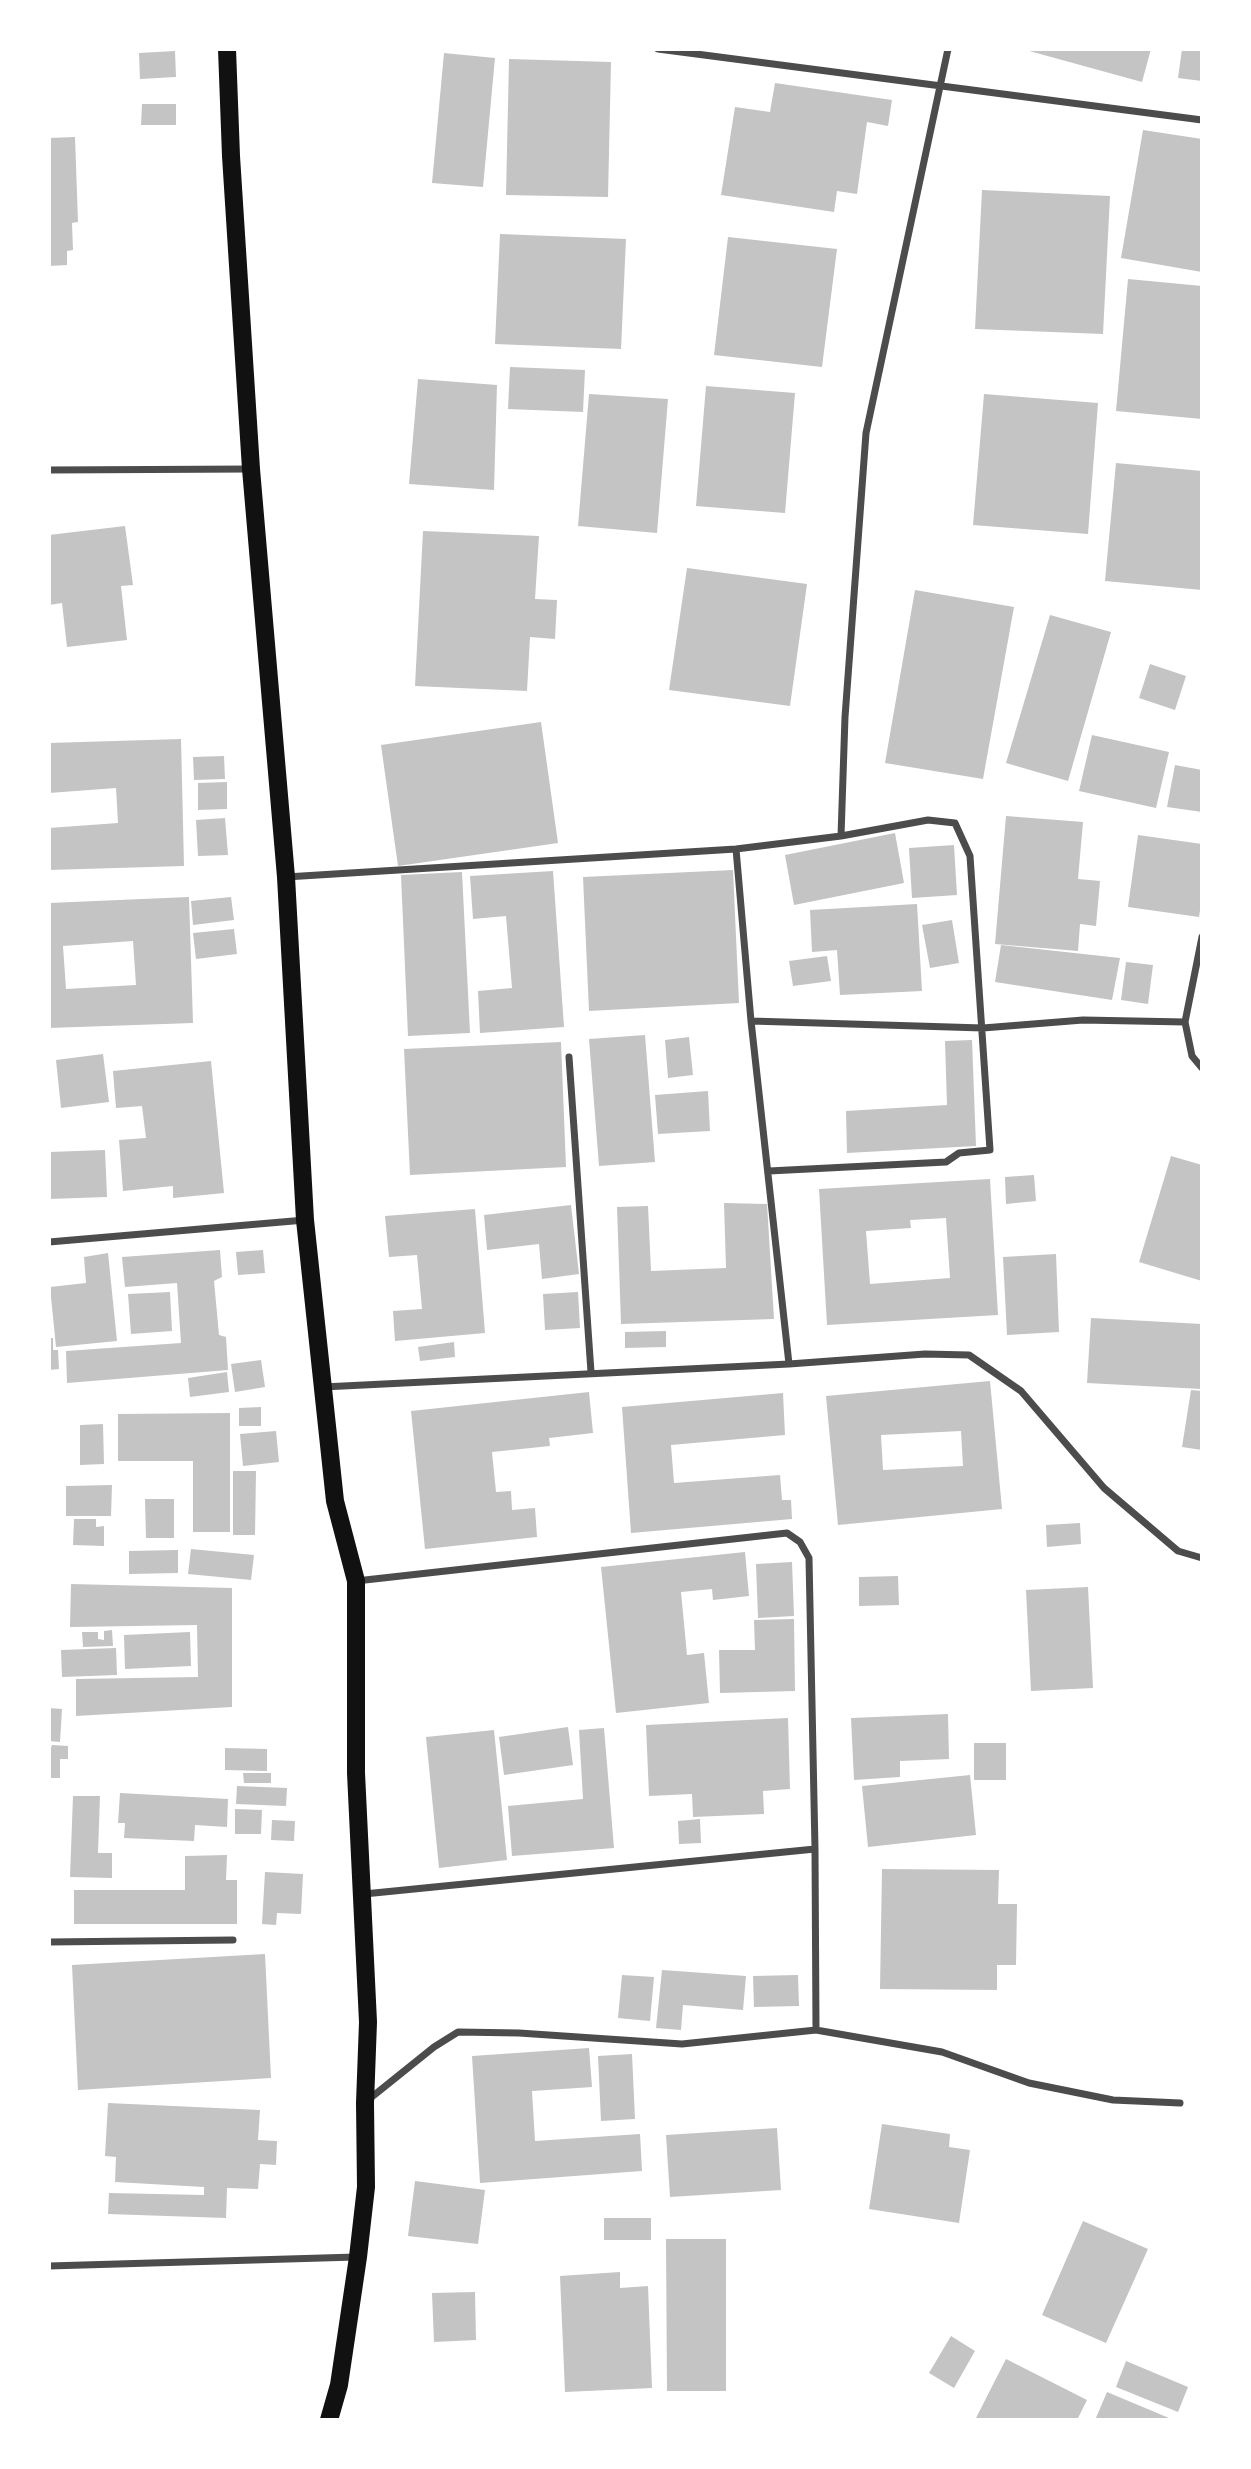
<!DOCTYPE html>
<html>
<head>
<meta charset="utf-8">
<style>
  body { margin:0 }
  #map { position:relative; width:1251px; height:2469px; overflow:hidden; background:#fff; font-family:"Fira Sans",sans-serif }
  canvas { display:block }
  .frame { position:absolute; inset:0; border:51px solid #fff; pointer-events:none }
</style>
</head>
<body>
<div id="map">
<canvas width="1251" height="2469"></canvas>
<div class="frame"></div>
</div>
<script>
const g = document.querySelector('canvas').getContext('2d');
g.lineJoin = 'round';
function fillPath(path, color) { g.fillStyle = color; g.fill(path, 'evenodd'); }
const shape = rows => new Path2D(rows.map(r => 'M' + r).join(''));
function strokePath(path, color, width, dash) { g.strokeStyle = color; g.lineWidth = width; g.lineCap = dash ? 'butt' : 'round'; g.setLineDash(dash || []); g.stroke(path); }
const building = shape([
  [1022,49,1151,49,1142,82],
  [1182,49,1202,49,1202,81,1178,78],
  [175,51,176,77,140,79,139,53],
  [444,53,495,58,483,187,432,183],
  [509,59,611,62,608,197,506,195],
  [775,83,892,100,888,126,867,122,857,194,837,191,834,212,721,195,735,107,770,112],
  [142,104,176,104,176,125,141,125],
  [1143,130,1202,139,1202,272,1121,258],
  [75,137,78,222,72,223,73,250,67,251,67,265,49,266,49,138],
  [982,190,1110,196,1103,334,975,329],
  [500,234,626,239,621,349,495,344],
  [728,237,837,249,822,367,714,355],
  [1128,279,1202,286,1202,419,1116,411],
  [510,367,585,370,583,412,508,409],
  [418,379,497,385,494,490,409,484],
  [706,386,795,393,785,513,696,506],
  [589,394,668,399,657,533,578,526],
  [984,394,1098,403,1088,534,973,525],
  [1116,463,1202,471,1202,590,1105,581],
  [125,526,133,585,121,586,127,640,67,647,62,603,49,605,49,535],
  [423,531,539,536,535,599,557,600,555,639,530,637,527,691,415,686],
  [687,568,807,584,790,706,669,690],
  [915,590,1014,607,983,779,885,763],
  [1050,615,1111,632,1068,781,1006,763],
  [1150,664,1186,676,1175,710,1139,698],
  [541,722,558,843,398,866,381,745],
  [1092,735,1169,752,1156,808,1079,791],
  [181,739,184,866,49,870,49,828,118,823,116,788,49,793,49,743],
  [224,756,225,779,194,780,193,757],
  [1175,765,1202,770,1202,812,1167,807],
  [227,782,227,809,198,810,198,783],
  [1006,816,1083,822,1078,879,1100,881,1096,926,1080,924,1078,951,995,944],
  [225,818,228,855,198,856,196,820],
  [895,833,904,883,794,905,785,855],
  [1138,835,1202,844,1202,897,1199,917,1128,907],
  [954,845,957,895,912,898,909,848],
  [733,870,739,1003,589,1011,583,877],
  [553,871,564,1027,480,1033,478,991,512,988,506,916,473,919,470,876],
  [462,872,470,1033,408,1036,401,875],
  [189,897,193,1023,49,1028,49,903],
  [133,941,136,985,66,989,63,946],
  [231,897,234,920,193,925,191,901],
  [917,904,922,991,840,995,837,950,812,952,810,910],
  [952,920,959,963,930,968,922,925],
  [234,929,237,954,196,959,193,933],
  [1001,945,1120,958,1112,1000,995,982],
  [827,956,831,981,793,986,789,961],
  [1126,962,1153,965,1148,1004,1121,1000],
  [645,1035,655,1162,599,1166,589,1039],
  [689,1037,693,1075,668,1078,665,1040],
  [972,1040,976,1146,847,1153,846,1111,947,1105,945,1041],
  [561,1042,566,1167,410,1175,404,1049],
  [103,1054,109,1102,61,1108,56,1060],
  [211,1061,224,1193,173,1198,173,1186,123,1191,119,1140,146,1138,142,1106,116,1108,113,1071],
  [708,1091,710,1131,658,1134,655,1095],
  [105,1150,107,1197,49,1199,49,1152],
  [1171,1156,1202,1165,1202,1281,1139,1262],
  [1034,1175,1036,1201,1006,1204,1005,1177],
  [990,1179,998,1315,827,1325,819,1189],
  [946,1218,950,1278,870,1284,866,1231,911,1228,910,1220],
  [724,1203,767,1204,774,1319,621,1324,617,1207,648,1206,651,1271,726,1268],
  [571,1205,579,1274,542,1279,539,1244,487,1250,484,1215],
  [475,1209,485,1333,395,1341,393,1311,422,1309,417,1255,389,1257,385,1216],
  [220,1250,222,1277,214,1281,219,1335,226,1337,228,1370,67,1383,66,1351,181,1343,177,1283,125,1287,122,1257],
  [263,1250,265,1273,238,1275,236,1252],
  [108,1253,117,1341,56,1347,50,1287,86,1283,84,1257],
  [1056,1254,1059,1332,1007,1335,1003,1257],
  [170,1292,172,1331,131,1334,128,1294],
  [578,1292,580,1328,545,1330,543,1294],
  [1091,1318,1202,1324,1202,1389,1087,1383],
  [666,1331,666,1347,625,1348,625,1332],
  [49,1338,53,1338,53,1350,58,1350,59,1369,49,1370],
  [454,1342,455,1357,420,1361,418,1347],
  [261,1360,265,1387,235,1392,231,1364],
  [227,1372,229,1392,190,1397,188,1378],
  [990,1381,1002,1509,838,1525,826,1396],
  [961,1431,963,1466,883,1470,881,1435],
  [1191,1390,1202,1391,1202,1450,1182,1447],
  [589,1392,593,1433,549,1438,550,1446,492,1452,496,1492,511,1491,512,1510,535,1508,537,1537,425,1549,411,1411],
  [783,1393,785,1435,671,1445,674,1483,780,1475,782,1500,791,1500,792,1519,631,1533,622,1407],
  [261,1407,261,1426,239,1426,239,1408],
  [230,1413,230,1532,193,1532,193,1461,118,1461,118,1414],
  [103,1424,104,1464,80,1465,80,1425],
  [276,1431,279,1462,243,1466,240,1434],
  [233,1471,256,1471,255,1535,233,1535],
  [112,1485,111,1516,66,1516,66,1486],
  [145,1499,174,1499,174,1538,146,1538],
  [74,1519,96,1519,96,1527,104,1526,104,1546,73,1545],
  [1080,1523,1081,1544,1047,1547,1046,1525],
  [191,1549,254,1555,251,1580,188,1574],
  [178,1550,178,1573,129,1574,129,1551],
  [745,1552,749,1596,713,1600,712,1589,681,1592,687,1655,704,1653,709,1703,616,1713,601,1567],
  [792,1562,794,1616,758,1618,756,1564],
  [898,1576,899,1605,859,1606,859,1577],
  [71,1584,232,1588,232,1707,76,1716,76,1679,198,1677,197,1625,70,1627],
  [1088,1587,1093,1688,1031,1691,1026,1590],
  [794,1619,795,1691,720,1693,719,1650,755,1650,754,1620],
  [112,1630,113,1646,83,1647,82,1632,98,1632,98,1639,104,1640,104,1631],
  [190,1632,191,1666,125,1669,124,1635],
  [116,1648,117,1675,62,1677,61,1650],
  [49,1708,62,1709,60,1742,49,1741],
  [948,1714,949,1759,900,1761,900,1777,854,1780,851,1718],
  [788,1718,790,1789,763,1791,764,1814,693,1817,692,1794,649,1796,646,1725],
  [568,1727,573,1765,504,1775,499,1737],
  [604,1728,614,1848,512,1856,508,1806,583,1799,579,1730],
  [494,1730,507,1860,439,1868,426,1737],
  [974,1743,1006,1743,1006,1780,974,1780],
  [52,1745,68,1746,68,1759,60,1759,60,1778,49,1778,49,1753],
  [225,1748,267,1749,267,1771,225,1770],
  [243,1773,271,1773,271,1783,244,1783],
  [970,1775,976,1835,868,1847,862,1786],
  [237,1786,287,1788,286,1806,236,1804],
  [120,1793,228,1799,227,1827,195,1825,194,1841,124,1838,125,1823,118,1823],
  [73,1796,100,1796,98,1853,112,1853,112,1878,70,1877],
  [235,1809,262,1810,261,1834,235,1834],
  [700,1819,701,1843,679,1844,678,1821],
  [272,1820,295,1821,294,1841,271,1840],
  [227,1855,226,1880,237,1880,237,1924,74,1924,74,1890,185,1890,185,1856],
  [882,1869,999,1870,998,1904,1017,1904,1016,1965,997,1965,997,1990,880,1989],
  [265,1872,303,1874,301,1914,277,1913,276,1925,262,1924],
  [265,1954,271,2078,78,2090,72,1965],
  [662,1970,746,1976,743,2010,683,2005,681,2030,656,2028],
  [622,1975,654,1977,650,2021,618,2018],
  [798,1975,799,2006,754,2007,753,1976],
  [589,2048,592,2087,532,2091,535,2141,640,2134,642,2171,480,2183,472,2056],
  [632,2054,635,2119,601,2121,598,2056],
  [108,2103,260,2110,258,2140,277,2141,276,2165,260,2164,258,2189,227,2188,226,2218,108,2214,109,2193,204,2195,204,2187,115,2182,116,2157,105,2156],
  [882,2124,950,2134,949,2147,970,2150,959,2223,869,2209],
  [777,2128,781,2190,670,2197,666,2135],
  [415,2181,485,2190,478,2244,408,2236],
  [604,2218,651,2218,651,2240,604,2240],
  [1083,2221,1148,2249,1106,2343,1042,2315],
  [666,2239,726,2239,726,2391,667,2391],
  [620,2272,620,2288,648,2286,652,2388,565,2392,560,2276],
  [475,2292,476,2340,434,2342,432,2293],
  [951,2336,975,2351,954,2388,929,2373],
  [1006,2359,1087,2400,1077,2420,975,2420],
  [1126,2361,1188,2387,1178,2412,1116,2387],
  [1107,2392,1169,2418,1168,2420,1095,2420]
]);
const minor = shape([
  [658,49,1202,120],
  [49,470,251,469],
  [841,836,845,717,866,433,948,49],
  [736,849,751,1021,789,1364],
  [286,877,736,849,841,836,928,820,955,823,970,856,990,1150,959,1153,946,1162,769,1171],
  [1202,937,1185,1022,1192,1056,1202,1068],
  [751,1021,983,1028,1083,1020,1185,1022],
  [569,1057,591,1372],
  [49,1242,305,1220],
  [323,1387,789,1364,925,1354,969,1355,1021,1391,1104,1488,1178,1551,1202,1558],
  [356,1581,787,1533,800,1542,809,1558,815,1849,816,2030],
  [364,1894,815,1849],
  [49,1942,233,1940],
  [368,2100,434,2047,458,2032,519,2033,682,2044,816,2030,942,2052,1029,2083,1113,2100,1180,2103],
  [49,2266,356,2257]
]);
const primary = shape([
  [227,49,231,156,251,469,286,877,305,1220,335,1501,356,1581,356,1773,368,2022,365,2103,366,2187,358,2257,339,2385,329,2420]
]);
fillPath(building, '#c4c4c4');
strokePath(minor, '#4c4c4c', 7);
strokePath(primary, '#111', 18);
</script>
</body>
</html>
